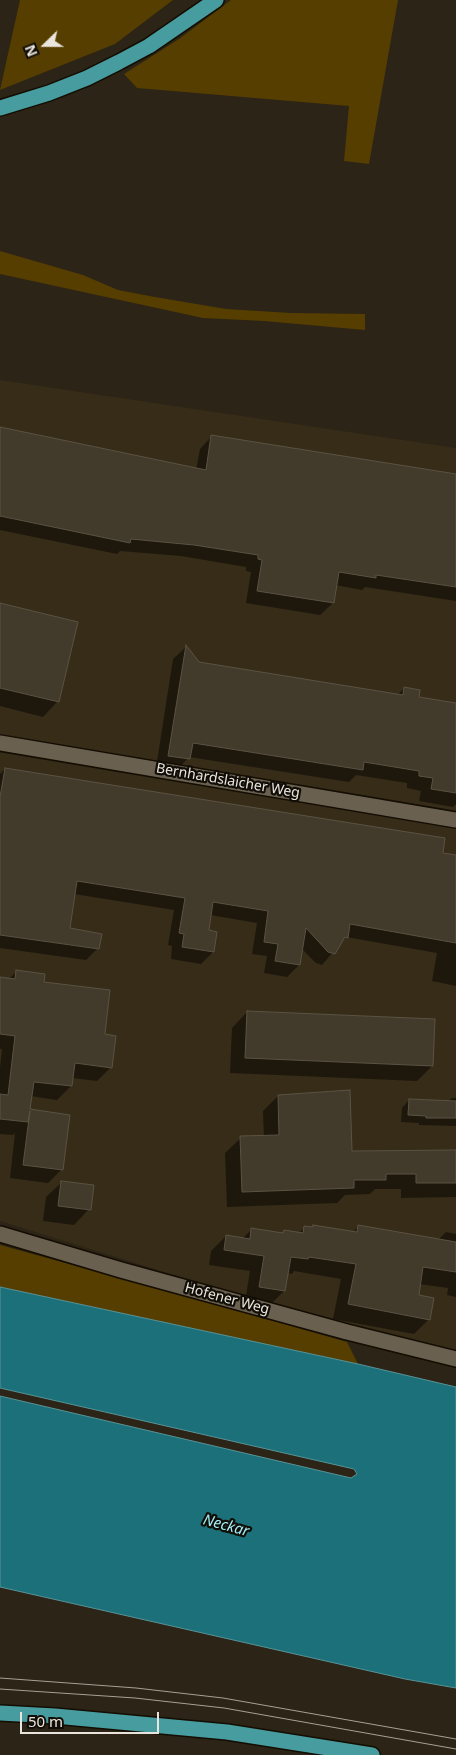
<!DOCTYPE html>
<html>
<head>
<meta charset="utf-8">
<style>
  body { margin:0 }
  #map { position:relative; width:456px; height:1755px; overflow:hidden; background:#2c2416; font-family:"Noto Sans",sans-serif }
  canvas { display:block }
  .north { position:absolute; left:20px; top:20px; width:50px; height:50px; -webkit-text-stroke:4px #110e08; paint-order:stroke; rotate:248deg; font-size:14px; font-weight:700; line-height:20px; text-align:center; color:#eae5dc }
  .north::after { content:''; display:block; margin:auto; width:18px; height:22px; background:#eae5dc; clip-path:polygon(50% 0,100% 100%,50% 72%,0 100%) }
  .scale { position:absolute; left:20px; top:1712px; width:139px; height:22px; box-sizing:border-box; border:2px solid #eae5dc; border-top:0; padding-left:6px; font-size:15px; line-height:18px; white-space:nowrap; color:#eae5dc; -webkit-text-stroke:4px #110e08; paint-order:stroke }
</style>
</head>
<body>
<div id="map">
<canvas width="456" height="1755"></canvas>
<div class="north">N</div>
<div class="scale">50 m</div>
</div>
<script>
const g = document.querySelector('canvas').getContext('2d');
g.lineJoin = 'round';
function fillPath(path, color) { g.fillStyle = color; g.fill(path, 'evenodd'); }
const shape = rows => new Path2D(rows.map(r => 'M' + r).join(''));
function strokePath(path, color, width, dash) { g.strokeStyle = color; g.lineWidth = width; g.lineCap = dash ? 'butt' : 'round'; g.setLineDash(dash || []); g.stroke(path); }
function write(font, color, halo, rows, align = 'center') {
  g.font = font + ' "Noto Sans",sans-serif'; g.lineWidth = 4.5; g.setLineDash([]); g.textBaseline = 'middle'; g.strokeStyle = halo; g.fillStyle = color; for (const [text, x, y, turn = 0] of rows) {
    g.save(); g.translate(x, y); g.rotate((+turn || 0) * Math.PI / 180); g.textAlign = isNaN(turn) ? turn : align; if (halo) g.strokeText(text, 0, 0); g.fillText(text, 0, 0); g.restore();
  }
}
const built = shape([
  [0,380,456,448,456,1358,206,1285,0,1221]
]);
const green = shape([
  [20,0,173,0,115,44,0,90],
  [231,0,398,0,369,164,344,161,349,106,137,88,124,74,179,39],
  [0,251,83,275,118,290,155,297,226,309,291,313,365,314,365,330,264,321,203,318,0,274],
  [0,1245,201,1300,347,1342,358,1364,0,1287]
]);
const water = shape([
  [0,1287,358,1364,456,1387,456,1688,405,1679,0,1587,0,1396,351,1478,357,1474,354,1469,0,1388,0,1287]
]);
const shadow = shape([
  [0,428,196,470,200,449,212,436,456,475,456,601,365,587,362,590,335,585,333,603,320,615,246,603,251,572,246,571,246,567,181,556,120,551,117,554,0,530],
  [0,604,58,701,43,717,0,706],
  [186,647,198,663,398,695,404,688,418,698,456,704,456,804,453,807,419,801,421,791,407,788,407,783,356,775,349,782,189,757,176,771,156,768,173,659],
  [5,769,456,856,456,986,432,981,437,953,346,937,322,965,316,963,301,948,299,965,287,977,264,973,267,956,252,954,257,923,210,915,207,931,213,952,201,964,171,959,172,946,168,945,174,910,74,894,68,929,98,948,86,960,0,948,0,774],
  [17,971,43,983,103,1036,111,1067,97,1081,72,1078,71,1086,57,1100,30,1096,28,1110,69,1116,62,1169,48,1183,10,1178,15,1133,13,1135,0,1134,0,1068,2,1049,0,1049,0,978,9,979],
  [247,1012,432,1066,417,1081,230,1073,232,1028],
  [278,1096,351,1152,456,1151,456,1197,401,1198,401,1189,375,1189,370,1194,345,1195,337,1203,227,1207,225,1153,241,1138,264,1137,263,1111],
  [452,1098,456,1098,456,1126,419,1125,419,1123,401,1122,402,1108,409,1100,447,1102],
  [62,1182,89,1209,74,1225,43,1221,46,1197],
  [313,1226,353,1232,359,1226,438,1240,446,1232,456,1234,456,1297,447,1295,448,1288,419,1284,417,1296,429,1319,414,1334,333,1319,341,1279,294,1271,292,1274,287,1273,284,1291,269,1306,245,1302,250,1271,209,1265,211,1251,226,1236,242,1239,251,1230,281,1234,284,1232,298,1234,305,1227,311,1228]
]);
const building = shape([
  [0,427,206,470,211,435,456,474,456,587,376,575,376,578,339,572,334,603,257,591,262,560,258,559,258,555,194,545,131,539,130,543,0,516,0,427],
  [0,603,78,622,59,702,0,688,0,603],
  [186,645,199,662,403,695,404,687,420,690,419,697,456,703,456,793,431,789,433,778,419,776,419,771,364,762,363,770,193,743,190,759,168,756,186,645],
  [5,768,445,838,443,853,456,855,456,943,350,924,348,938,345,937,335,954,328,952,306,928,300,965,275,961,278,944,264,942,268,911,213,902,209,930,217,932,214,952,182,947,184,934,179,933,185,898,77,881,70,928,102,934,99,949,0,935,0,797,5,768],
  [16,970,45,974,44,982,110,990,105,1034,116,1036,112,1068,75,1063,72,1086,34,1082,30,1109,70,1115,63,1170,23,1165,30,1111,28,1122,0,1119,0,1094,8,1095,15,1036,0,1034,0,977,15,979,16,970],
  [247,1011,435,1019,433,1066,245,1058,247,1011],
  [350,1090,352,1151,456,1150,456,1183,416,1183,416,1174,386,1174,386,1180,354,1180,354,1188,242,1192,240,1136,279,1135,278,1095,350,1090],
  [409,1099,456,1101,456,1118,426,1118,426,1116,408,1115,409,1099],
  [61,1181,94,1185,91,1210,58,1206,61,1181],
  [313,1225,357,1232,358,1225,456,1242,456,1272,423,1267,419,1295,434,1298,430,1320,348,1304,356,1264,309,1257,308,1259,291,1257,285,1291,259,1287,264,1256,224,1250,226,1235,250,1239,251,1228,283,1233,284,1230,303,1233,304,1226,313,1227,313,1225]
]);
const minor = shape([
  [0,743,456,820],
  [0,1234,121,1270,347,1332,456,1359]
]);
const major = shape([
  [0,108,49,93,87,78,119,62,149,46,216,0],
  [0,1713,55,1716,227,1732,372,1755]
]);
const tram = shape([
  [0,1678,136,1688,223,1698,456,1739],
  [0,1689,135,1698,224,1708,456,1749]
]);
const streetNames = [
  ["Bernhardslaicher Weg",228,781,10],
  ["Hofener Weg",227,1299,15]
];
const waterNames = [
  ["Neckar",226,1526,15]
];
fillPath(built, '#372c18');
fillPath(green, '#563e00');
fillPath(water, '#1b7079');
strokePath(water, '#599397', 1);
fillPath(shadow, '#0007');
fillPath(building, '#423b2c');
strokePath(building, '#5a5242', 1);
strokePath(minor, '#140d02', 18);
strokePath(major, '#140d02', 18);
strokePath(minor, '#696050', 15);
strokePath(major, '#479c9f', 15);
strokePath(tram, '#a7a096', 1);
write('14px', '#eae5dc', '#110e08', streetNames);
write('italic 15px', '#a2eef8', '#110e08', waterNames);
</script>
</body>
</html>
